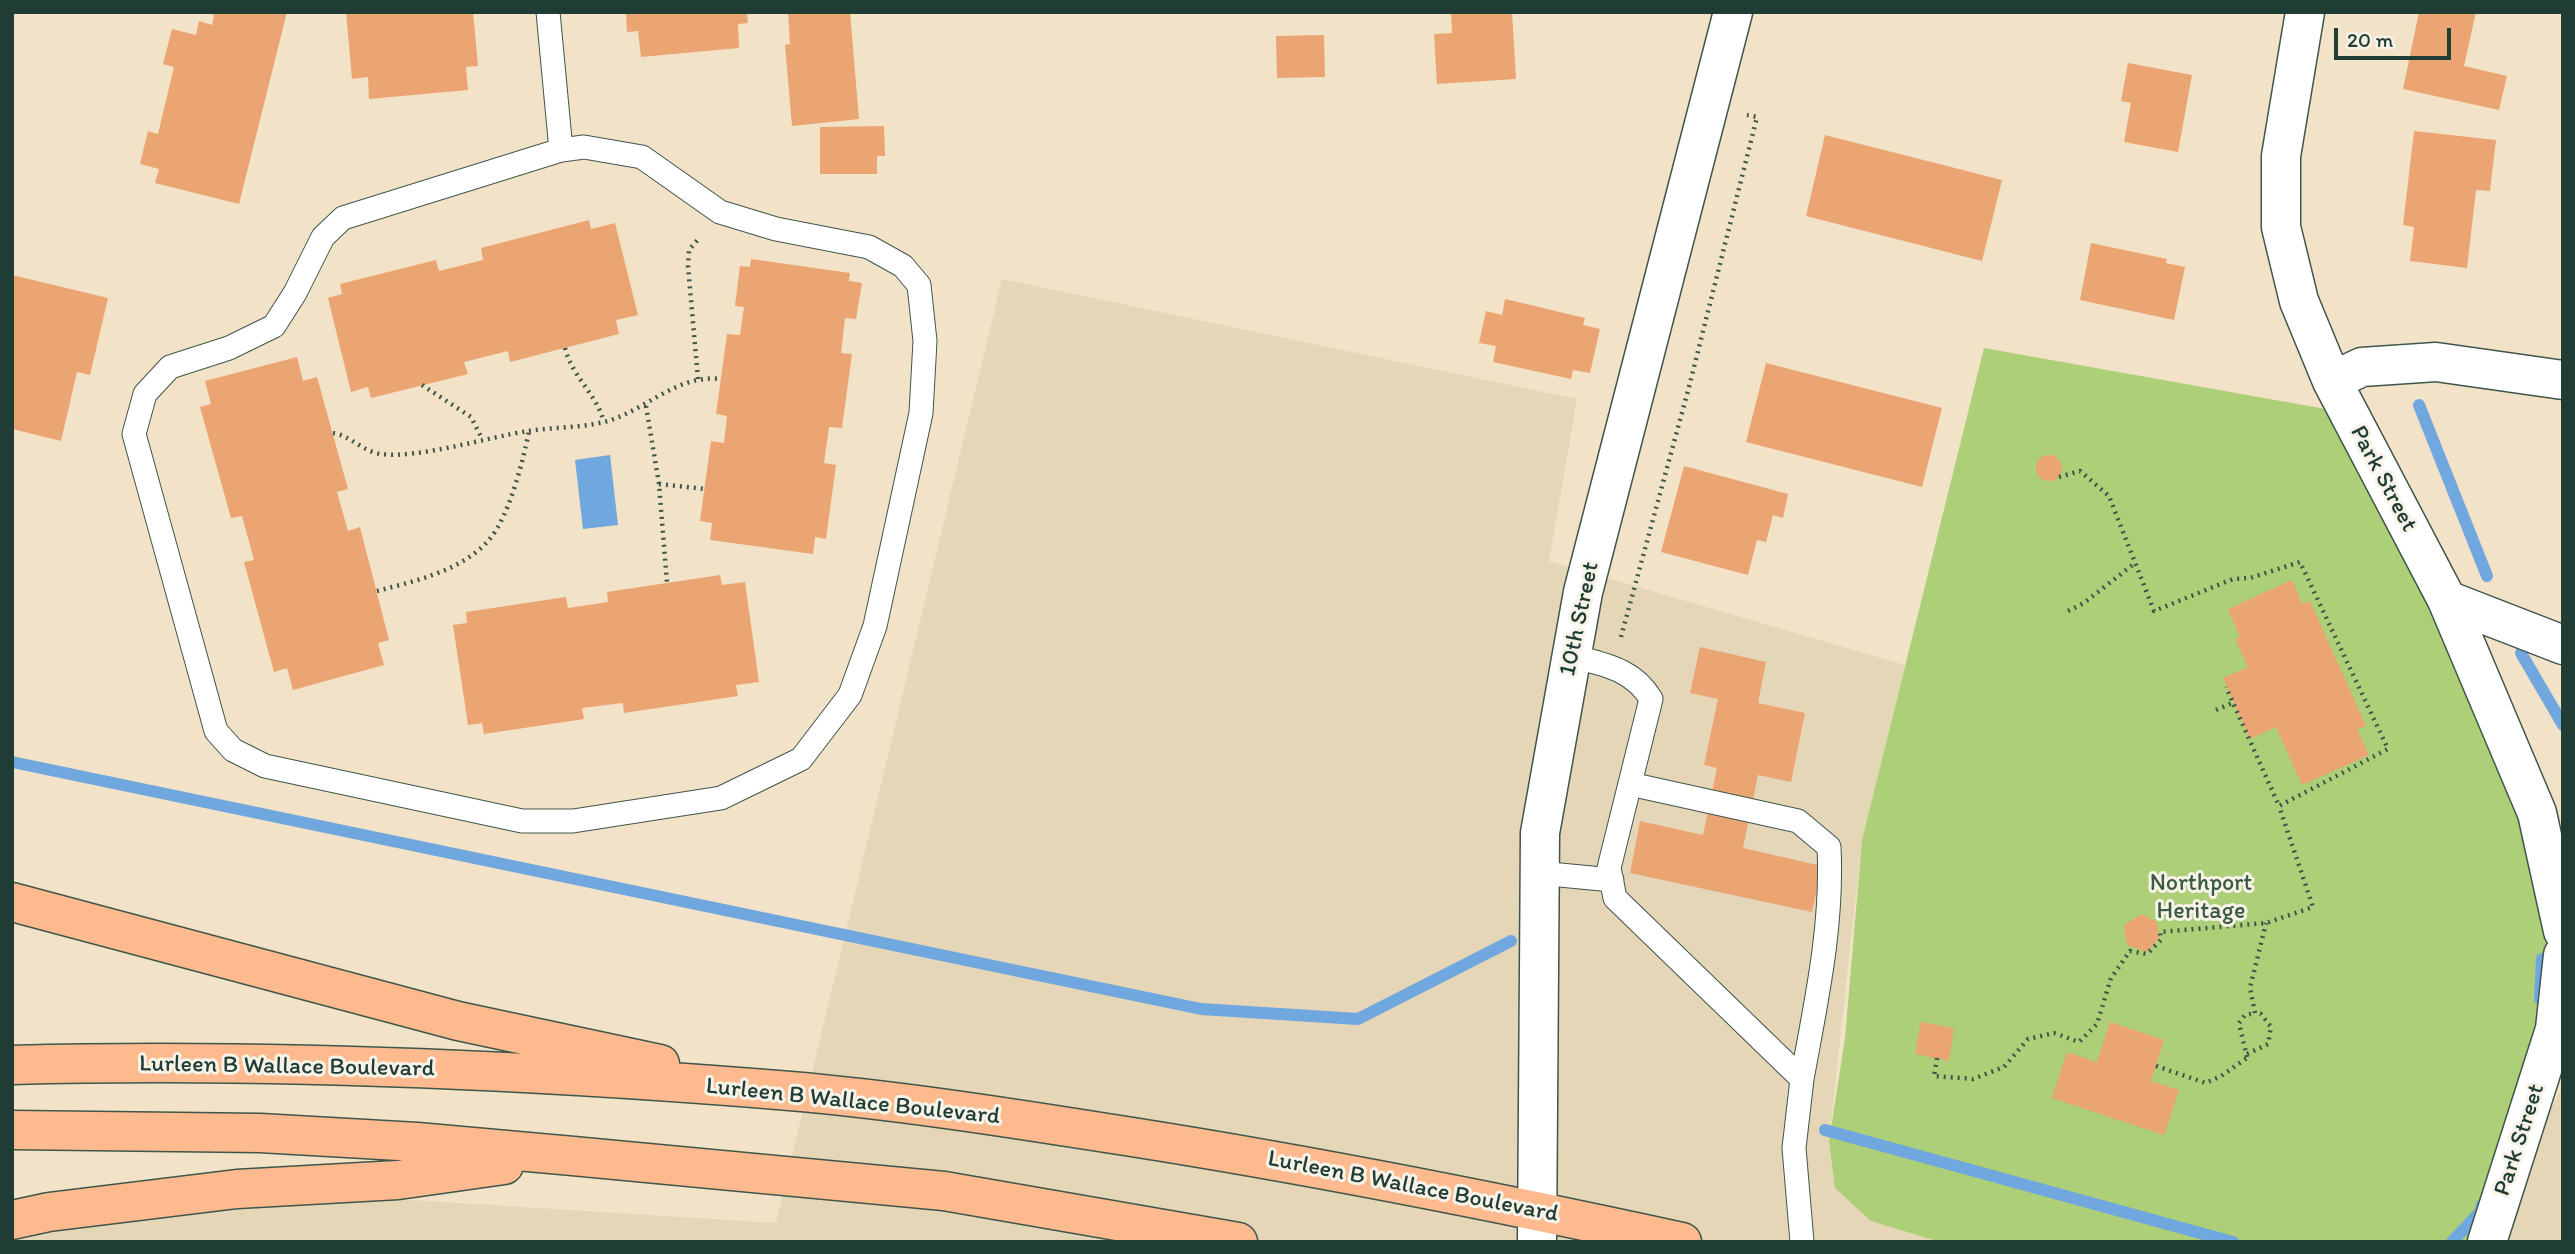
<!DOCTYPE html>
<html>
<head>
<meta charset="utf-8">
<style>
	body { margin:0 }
	#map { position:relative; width:2575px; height:1254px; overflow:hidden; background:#f2e2c7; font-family:Itim,sans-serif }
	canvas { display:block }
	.frame { position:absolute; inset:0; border:14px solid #1f3d34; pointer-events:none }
	.scale { position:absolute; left:2334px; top:28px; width:117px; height:32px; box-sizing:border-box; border:4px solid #1f3d34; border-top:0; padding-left:9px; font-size:21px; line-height:24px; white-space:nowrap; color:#1f3d34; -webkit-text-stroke:5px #f7f3e8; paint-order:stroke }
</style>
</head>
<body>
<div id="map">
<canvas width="2575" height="1254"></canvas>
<div class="frame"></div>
<div class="scale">20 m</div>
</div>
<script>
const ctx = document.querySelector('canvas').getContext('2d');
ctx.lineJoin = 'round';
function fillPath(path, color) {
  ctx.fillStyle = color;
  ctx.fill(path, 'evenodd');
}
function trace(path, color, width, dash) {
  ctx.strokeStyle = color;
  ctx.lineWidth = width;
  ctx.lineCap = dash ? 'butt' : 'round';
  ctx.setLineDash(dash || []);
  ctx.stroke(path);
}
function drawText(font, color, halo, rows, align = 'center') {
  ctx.font = font + ' Itim,sans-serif';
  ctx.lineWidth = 6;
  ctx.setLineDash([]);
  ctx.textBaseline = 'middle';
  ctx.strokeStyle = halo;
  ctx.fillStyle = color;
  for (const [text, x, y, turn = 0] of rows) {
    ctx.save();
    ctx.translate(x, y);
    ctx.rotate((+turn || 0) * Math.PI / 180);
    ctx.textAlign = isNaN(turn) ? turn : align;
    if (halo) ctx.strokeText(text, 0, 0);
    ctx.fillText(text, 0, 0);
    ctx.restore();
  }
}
const built = new Path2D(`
	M1002,279L1577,399L1549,561L1905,665L1862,840L1829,1141L1871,1221L1940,1242H12L237,1189L776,1223Z
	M2563,1086V1242H2466L2497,1212Z`);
const green = new Path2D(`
	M1984,348L2348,413L2447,600L2563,931L2497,1212L2466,1242H1940L1871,1221L1835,1188L1829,1141L1845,1038L1862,840Z`);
const water = new Path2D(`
	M610,455L618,525L583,529L575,460Z`);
const stream = new Path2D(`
	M2419,405L2487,576
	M2521,653L2563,725
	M12,762L1201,1009L1358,1019L1511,941
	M2540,999L2542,959
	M1825,1130L2233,1242
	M2452,1242L2480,1212L2482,1205`);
const building = new Path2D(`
	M208,12H287L239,204L155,183L159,169L140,164L148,131L158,134L174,67L163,64L172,29L196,35L199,21L212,25L214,15Z
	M346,12H473L478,66L466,67L468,90L369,99L368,77L352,79Z
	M626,12H747L748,23L738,24L739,48L641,57L638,31L627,32Z
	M788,12H850L859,119L792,126L785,45L790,44Z
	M1451,12H1512L1516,79L1437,84L1434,34L1452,33Z
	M2419,12H2476L2464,66L2507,76L2499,110L2403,89Z
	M1324,35L1325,77L1277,78L1276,36Z
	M2128,63L2192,75L2178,152L2124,142L2131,103L2121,101Z
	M884,126L885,156H877V174H820V127Z
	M2414,131L2496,140L2490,191L2476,190L2467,268L2410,261L2414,227L2403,225Z
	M1825,135L2002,180L1982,261L1806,216Z
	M589,220L591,229L615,223L638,315L616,320L619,334L510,362L508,351L464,362L468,374L371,398L368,387L351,392L328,298L342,294L340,284L436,260L439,271L483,260L481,248Z
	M2091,243L2167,259L2166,263L2185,267L2174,320L2080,300Z
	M751,259L850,273L849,281L862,283L856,319L845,318L841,353L852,354L842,428L829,427L824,463L836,465L826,539L815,537L813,554L710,540L712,523L700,521L711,441L724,443L727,416L716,414L727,334L740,335L744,307L735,306L740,266L750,267Z
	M12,275L108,298L90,375L77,372L61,441L12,429Z
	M1505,299L1585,318L1583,325L1600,329L1590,373L1573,370L1571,379L1493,362L1496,346L1479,343L1486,311L1502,315Z
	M297,357L303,381L317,377L348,489L337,492L348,531L360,527L389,640L378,643L384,665L293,690L287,668L274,672L244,562L254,560L242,516L231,518L200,407L211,404L205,381Z
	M1766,363L1942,408L1922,487L1746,442Z
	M2036 468a13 13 0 1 1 26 0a13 13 0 1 1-26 0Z
	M1684,466L1788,494L1783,518L1773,515L1766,542L1757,540L1748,575L1661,552Z
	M720,575L722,585L745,582L759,682L736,685L738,696L624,713L623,703L582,708L584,719L484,734L482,723L468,725L453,625L467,623L466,612L566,597L568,608L608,602L607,592Z
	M2292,580L2302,604L2310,601L2366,726L2357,729L2369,755L2302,785L2276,727L2250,739L2223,678L2248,667L2235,639L2240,637L2228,609Z
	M1700,647L1766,662L1758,703L1805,713L1791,782L1758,775L1743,848L1822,866L1812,912L1630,873L1640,821L1703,835L1717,768L1704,765L1718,699L1690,693Z
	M2142,914L2157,922L2159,939L2146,952L2127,945L2124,925Z
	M1921,1022L1954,1028L1949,1061L1915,1054Z
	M2110,1022L2164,1040L2151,1081L2179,1090L2164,1135L2052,1098L2067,1052L2097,1062Z`);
const path = new Path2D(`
	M565,348C572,377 596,393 604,422
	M698,379L688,266L689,250L700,237
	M422,385L471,417L482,439
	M646,406L659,484L667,583
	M333,433C350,435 363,452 381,454C417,459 489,437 528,431C554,427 582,428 608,421C647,409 678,374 721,379
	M2059,477L2080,471L2109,496L2154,611L2233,579L2250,578L2300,562L2388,749L2279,806L2226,687
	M659,484L705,489
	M377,591C415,581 461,571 488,541C509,518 523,461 529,431
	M2068,611L2084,603L2135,563
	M1621,637L1689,387L1757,117L1747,115
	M2216,710L2232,703
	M2247,1057L2239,1023L2245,1015L2255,1013
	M1937,1058L1934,1076L1973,1079L2004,1067L2028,1039L2054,1033L2079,1042L2097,1024L2111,978L2130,951L2147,954L2161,940L2160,932L2266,923L2313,907L2279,806
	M2156,1066L2206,1083L2221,1076L2247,1058V1054L2268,1044L2271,1027L2261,1014L2255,1013L2250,988L2266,923`);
const service = new Path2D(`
	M548,12L561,150
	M584,147L642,157L720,212L776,229L869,247L903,266L919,285L925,341L921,413L875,626L850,695L801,759L721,798L573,821H522L265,766L233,750L216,731L134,434L145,394L170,367L229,348L274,326L295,293L323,237L343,218L561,150Z
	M1572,656C1605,665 1633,669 1651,699L1609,868L1615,898L1802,1079C1816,1002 1833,926 1829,847L1798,821L1630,784
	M1539,873L1612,880
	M1802,1242L1794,1148L1802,1079`);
const minor = new Path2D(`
	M2305,12L2281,156V227L2299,301L2332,381L2447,600L2537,813L2563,931
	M2332,381L2362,367L2436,362L2563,380
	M2447,600L2563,645
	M1537,1242L1540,833L1583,592L1733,12
	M2487,1242L2555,1029L2563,955`);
const trunk = new Path2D(`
	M12,902L458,1021L660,1064
	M12,1065C271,1058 532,1070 790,1091C894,1100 998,1116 1100,1132C1296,1162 1489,1200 1682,1242
	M12,1130L260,1133L417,1142L573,1156L944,1191L1238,1242
	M12,1220L49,1212L237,1189L398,1180L504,1165`);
const streetNames = [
	["Park Street",2383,479,62],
	["10th Street",1580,619,-78],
	["Lurleen B Wallace Boulevard",287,1067,1],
	["Lurleen B Wallace Boulevard",853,1102,6],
	["Park Street",2520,1140,-72],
	["Lurleen B Wallace Boulevard",1413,1187,11]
];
const parkNames = [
	["Northport",2201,884],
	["Heritage",2201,912]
];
fillPath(built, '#e4d6b7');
fillPath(green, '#adcf78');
fillPath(water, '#70a7de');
trace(stream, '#70a7de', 12);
fillPath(building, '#eba573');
trace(service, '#3f564a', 25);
trace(minor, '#3f564a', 41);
trace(trunk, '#3f564a', 41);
trace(path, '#3f564a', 4.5, [2, 5]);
trace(service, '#fff', 23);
trace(minor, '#fff', 38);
trace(trunk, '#fcba8e', 38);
drawText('24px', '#1f3d34', '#f7f3e8', streetNames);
drawText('24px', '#3b5a42', '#f7f3e8', parkNames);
</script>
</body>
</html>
